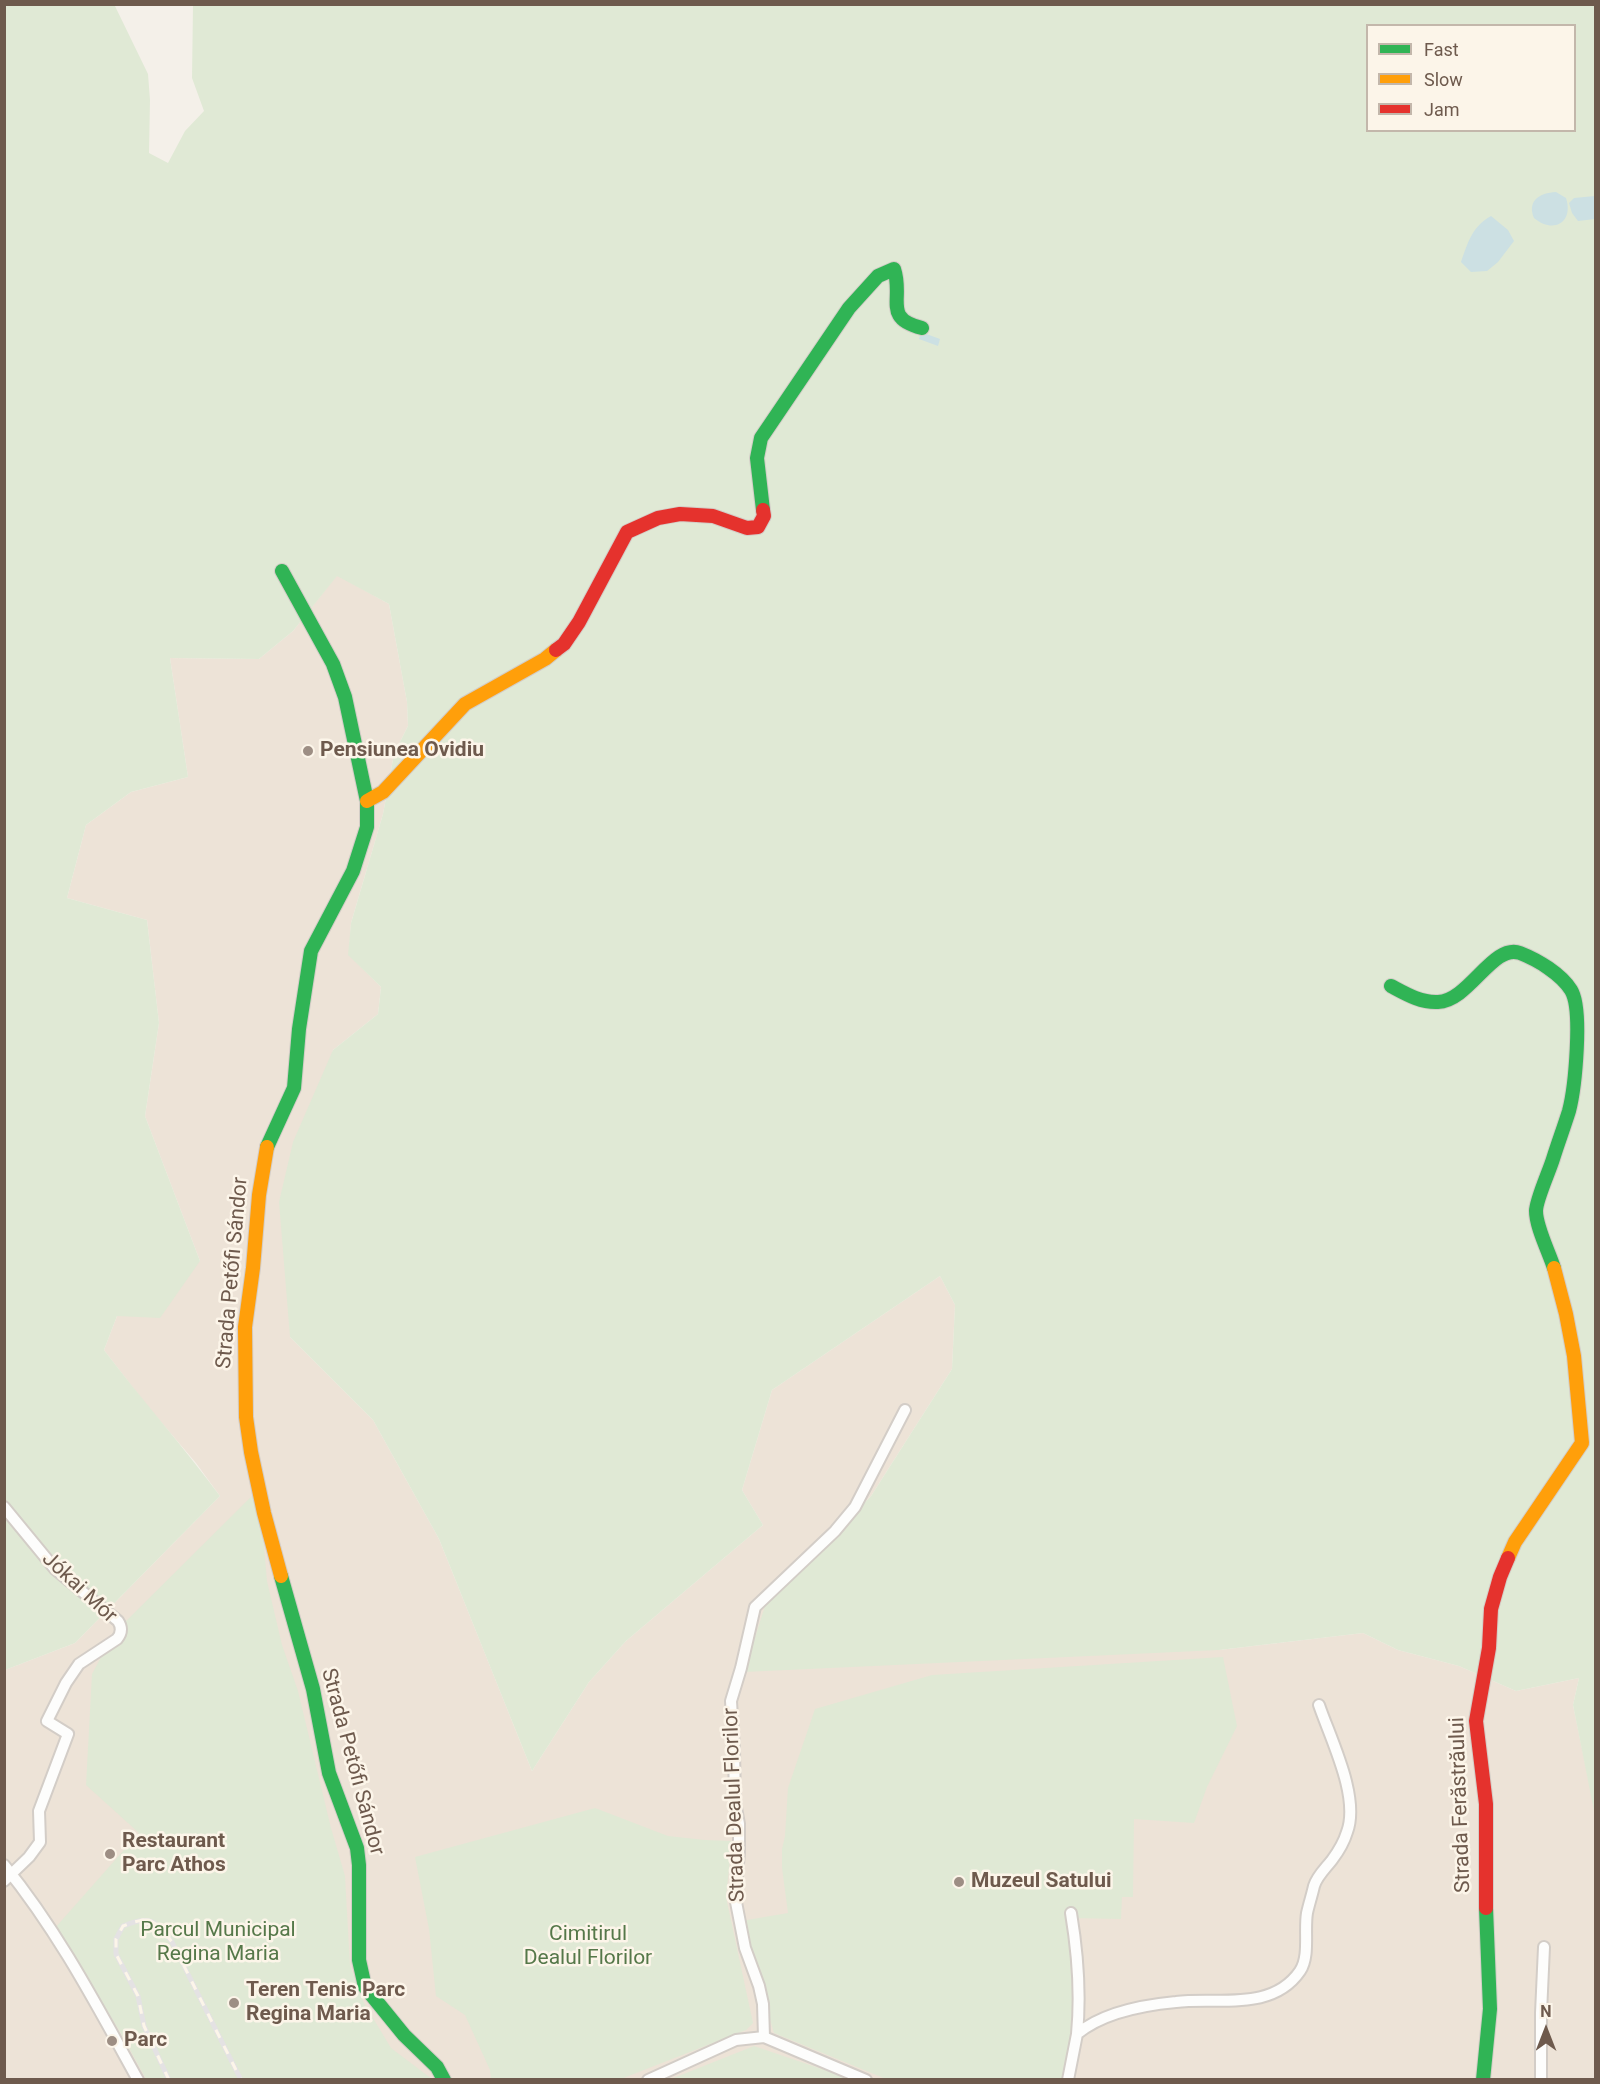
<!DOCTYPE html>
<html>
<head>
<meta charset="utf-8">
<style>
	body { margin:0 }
	#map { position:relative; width:1600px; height:2084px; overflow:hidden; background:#f4f0e9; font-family:Roboto,sans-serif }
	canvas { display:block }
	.frame { position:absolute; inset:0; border:6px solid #6e5a4d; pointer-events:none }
	.legend { position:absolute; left:1366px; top:24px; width:210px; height:108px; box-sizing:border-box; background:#fcf5e9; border:2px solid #c3b7ab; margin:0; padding:8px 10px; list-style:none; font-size:18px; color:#6e5a4d }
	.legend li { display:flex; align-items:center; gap:12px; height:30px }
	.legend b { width:30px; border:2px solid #c3b7ab }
	.north { position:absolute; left:1516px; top:2000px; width:60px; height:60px; -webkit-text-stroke:4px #fcf5e9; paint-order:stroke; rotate:0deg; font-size:16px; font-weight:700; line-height:24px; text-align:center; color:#6e5a4d }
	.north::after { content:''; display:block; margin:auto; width:21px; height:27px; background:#6e5a4d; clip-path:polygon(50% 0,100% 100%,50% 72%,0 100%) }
</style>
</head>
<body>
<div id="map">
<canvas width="1600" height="2084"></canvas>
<div class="frame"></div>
<ul class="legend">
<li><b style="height:8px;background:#30b455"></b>Fast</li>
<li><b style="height:8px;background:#ff9f0a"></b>Slow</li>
<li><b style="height:8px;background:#e5322d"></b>Jam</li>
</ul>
<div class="north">N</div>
</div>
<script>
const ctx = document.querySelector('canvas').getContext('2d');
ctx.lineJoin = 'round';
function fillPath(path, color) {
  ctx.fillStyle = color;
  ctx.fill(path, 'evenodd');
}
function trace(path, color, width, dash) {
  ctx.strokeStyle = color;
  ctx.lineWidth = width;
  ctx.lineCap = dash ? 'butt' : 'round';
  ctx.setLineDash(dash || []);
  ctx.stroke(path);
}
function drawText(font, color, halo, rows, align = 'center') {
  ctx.font = font + ' Roboto,sans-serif';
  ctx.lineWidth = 5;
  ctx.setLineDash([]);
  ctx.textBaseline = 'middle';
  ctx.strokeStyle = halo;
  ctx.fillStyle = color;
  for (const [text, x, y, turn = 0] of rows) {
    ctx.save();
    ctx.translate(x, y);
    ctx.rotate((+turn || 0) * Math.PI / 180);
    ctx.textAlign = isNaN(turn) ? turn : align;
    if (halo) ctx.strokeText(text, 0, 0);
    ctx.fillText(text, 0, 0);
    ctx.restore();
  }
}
const residential = new Path2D(`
	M337,575L389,604L407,702L408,726L394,754L383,814L351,923L349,955L381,987L378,1014L333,1050L290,1337L373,1420L439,1539L532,1771L589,1682L626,1641L763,1525L742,1490L772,1390L940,1276L955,1305L952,1369L871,1496L765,1606L1219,1650L1363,1633L1398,1650L1459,1666L1516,1691L1579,1678L1573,1705L1596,1816L1595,2079L5,2080V1670L75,1643L220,1496L196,1463L144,1402L104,1350L117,1316L200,1261L145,1116L159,1023L147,920L67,898L86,825L131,792L188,777L170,658L259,659L293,631Z`);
const green = new Path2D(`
	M114,4L148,74L150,100L149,153L168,163L185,131L204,111L192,78L193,5H1595V1816L1573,1705L1579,1678L1516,1691L1459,1666L1398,1650L1363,1633L1219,1650L744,1672L765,1606L871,1496L952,1369L955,1305L940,1276L772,1390L742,1490L763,1525L626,1641L589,1682L532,1771L439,1539L373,1420L290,1337L279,1202L293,1142L333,1050L378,1014L381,987L348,955L351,923L383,814L394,754L408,726L407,702L389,604L337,576L293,631L259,659L170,658L188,777L131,792L86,825L67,898L147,920L159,1023L145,1116L200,1261L160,1318L117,1316L104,1350C142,1400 183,1446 220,1496L75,1643L5,1670V5ZM1368,26H1574V130H1368Z
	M259,1489L267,1581L282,1645L298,1691L331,1828L345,1876L350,1966L364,2003L391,2048L432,2079H146L119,2030L55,1928L139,1833L86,1785L92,1674L114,1633Z
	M1223,1657L1237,1726L1207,1787L1194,1823L1134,1819L1133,1897H1122L1121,1919L1071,1918L1074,2033L1064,2079H886L774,2033L741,1921L788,1913L782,1868V1849L785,1836L788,1788L815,1709L932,1675Z
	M595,1808L668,1836L705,1840L732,1841L726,1897L753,2023L746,2030L621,2079H491L490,2070L465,2015L436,1996L429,1929L415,1857Z
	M754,2046L851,2079H671Z`);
const water = new Path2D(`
	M1556,192L1566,198C1574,223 1553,234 1534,218C1527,201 1539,193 1556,192Z
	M1595,196V219L1578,221L1572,213L1569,203L1574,198Z
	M1491,216L1508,230L1514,241L1498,262L1487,271L1471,272L1461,262C1468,242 1472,227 1491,216Z
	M921,332L940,339L938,346L919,339Z`);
const street = new Path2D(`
	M4,1507L55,1569L118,1621C122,1627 122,1633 117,1639L79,1664L66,1683L47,1721L68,1734L39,1811L40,1842L29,1857L4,1881
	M4,1865C58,1931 97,2006 138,2080
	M1071,1913C1078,1955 1081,1992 1077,2034
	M764,2037L763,2004L759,1986L745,1948L735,1897L739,1853V1824L735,1802L734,1750L731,1701L741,1668L755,1607L835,1531L855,1507L905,1410
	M648,2080L736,2040L764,2037L866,2080
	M1068,2080L1077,2034C1102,2013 1144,2005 1176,2002C1217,1997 1272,2012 1300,1971C1310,1956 1304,1931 1307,1913C1309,1904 1312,1895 1314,1886C1317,1876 1325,1869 1332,1860C1338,1852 1344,1842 1347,1832C1360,1797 1331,1740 1319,1705
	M1541,2080V2013L1544,1947`);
const fast = new Path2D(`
	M763,510L757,458L761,438L849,308L878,276L894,269C904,299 882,318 922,328
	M1391,986C1406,994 1421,1003 1438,1002C1469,1001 1493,943 1520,953C1538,960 1561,974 1571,990C1583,1009 1575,1088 1569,1111C1564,1127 1558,1143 1553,1159C1549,1172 1536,1200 1536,1211C1536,1227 1549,1252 1554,1268
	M267,1147L294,1088L299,1029L311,951L353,871L367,827V801L345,697L333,664L282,571
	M281,1576L313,1689L329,1773L357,1848L359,1865V1960L365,1987L404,2035L437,2067L444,2080
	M1483,2080L1490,2009L1486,1908`);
const slow = new Path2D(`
	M367,801L383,792L465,704L545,659L556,650
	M267,1147L259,1195L253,1268L245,1327L246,1417L251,1452L264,1513L281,1576
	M1508,1558L1515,1542L1582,1443L1574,1356L1566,1314L1554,1268`);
const jam = new Path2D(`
	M556,650L564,644L579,622L627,532L658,518L680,514L713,516L747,528L758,527L764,516L763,510
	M1486,1908V1804L1476,1721L1489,1648L1491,1609L1500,1577L1508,1558`);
const rail = new Path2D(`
	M169,2080L144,2026L138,1996L116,1954V1939L123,1926C150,1915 155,1920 172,1942L241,2080`);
const markers = [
	[308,751,6,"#9d8e84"],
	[110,1854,6,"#9d8e84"],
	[959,1882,6,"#9d8e84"],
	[234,2003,6,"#9d8e84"],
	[112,2041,6,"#9d8e84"]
];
const poiNames = [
	["Pensiunea Ovidiu",320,751],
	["Restaurant",122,1842],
	["Parc Athos",122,1866],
	["Muzeul Satului",971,1882],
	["Teren Tenis Parc",246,1991],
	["Regina Maria",246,2015],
	["Parc",124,2041]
];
const streetNames = [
	["Strada Petőfi Sándor",233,1273,-85],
	["Jókai Mór",79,1588,43],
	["Strada Petőfi Sándor",352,1762,75],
	["Strada Dealul Florilor",735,1805,-92],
	["Strada Ferăstrăului",1461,1805,-92]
];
const parkNames = [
	["Parcul Municipal",218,1931],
	["Regina Maria",218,1955],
	["Cimitirul",588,1935],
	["Dealul Florilor",588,1959]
];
fillPath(residential, '#ede3d7');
fillPath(green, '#e0e9d5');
fillPath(water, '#cce0e3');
trace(street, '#d3cdc7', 14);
trace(fast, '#d3cdc7', 16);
trace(slow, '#d3cdc7', 16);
trace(jam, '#d3cdc7', 16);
trace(street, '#fdfdfc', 10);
trace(fast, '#30b455', 14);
trace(slow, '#ff9f0a', 14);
trace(jam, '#e5322d', 14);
trace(rail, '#e4e2e3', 5);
trace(rail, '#fcf5e9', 3, [9]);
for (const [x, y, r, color] of markers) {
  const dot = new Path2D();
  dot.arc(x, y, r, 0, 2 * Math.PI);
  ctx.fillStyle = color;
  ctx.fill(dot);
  trace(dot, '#fcf5e9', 2);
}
drawText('bold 21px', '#6e5a4d', '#fcf5e9', poiNames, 'left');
drawText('21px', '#6e5a4d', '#fcf5e9', streetNames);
drawText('21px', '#557849', '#fcf5e9', parkNames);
</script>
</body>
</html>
